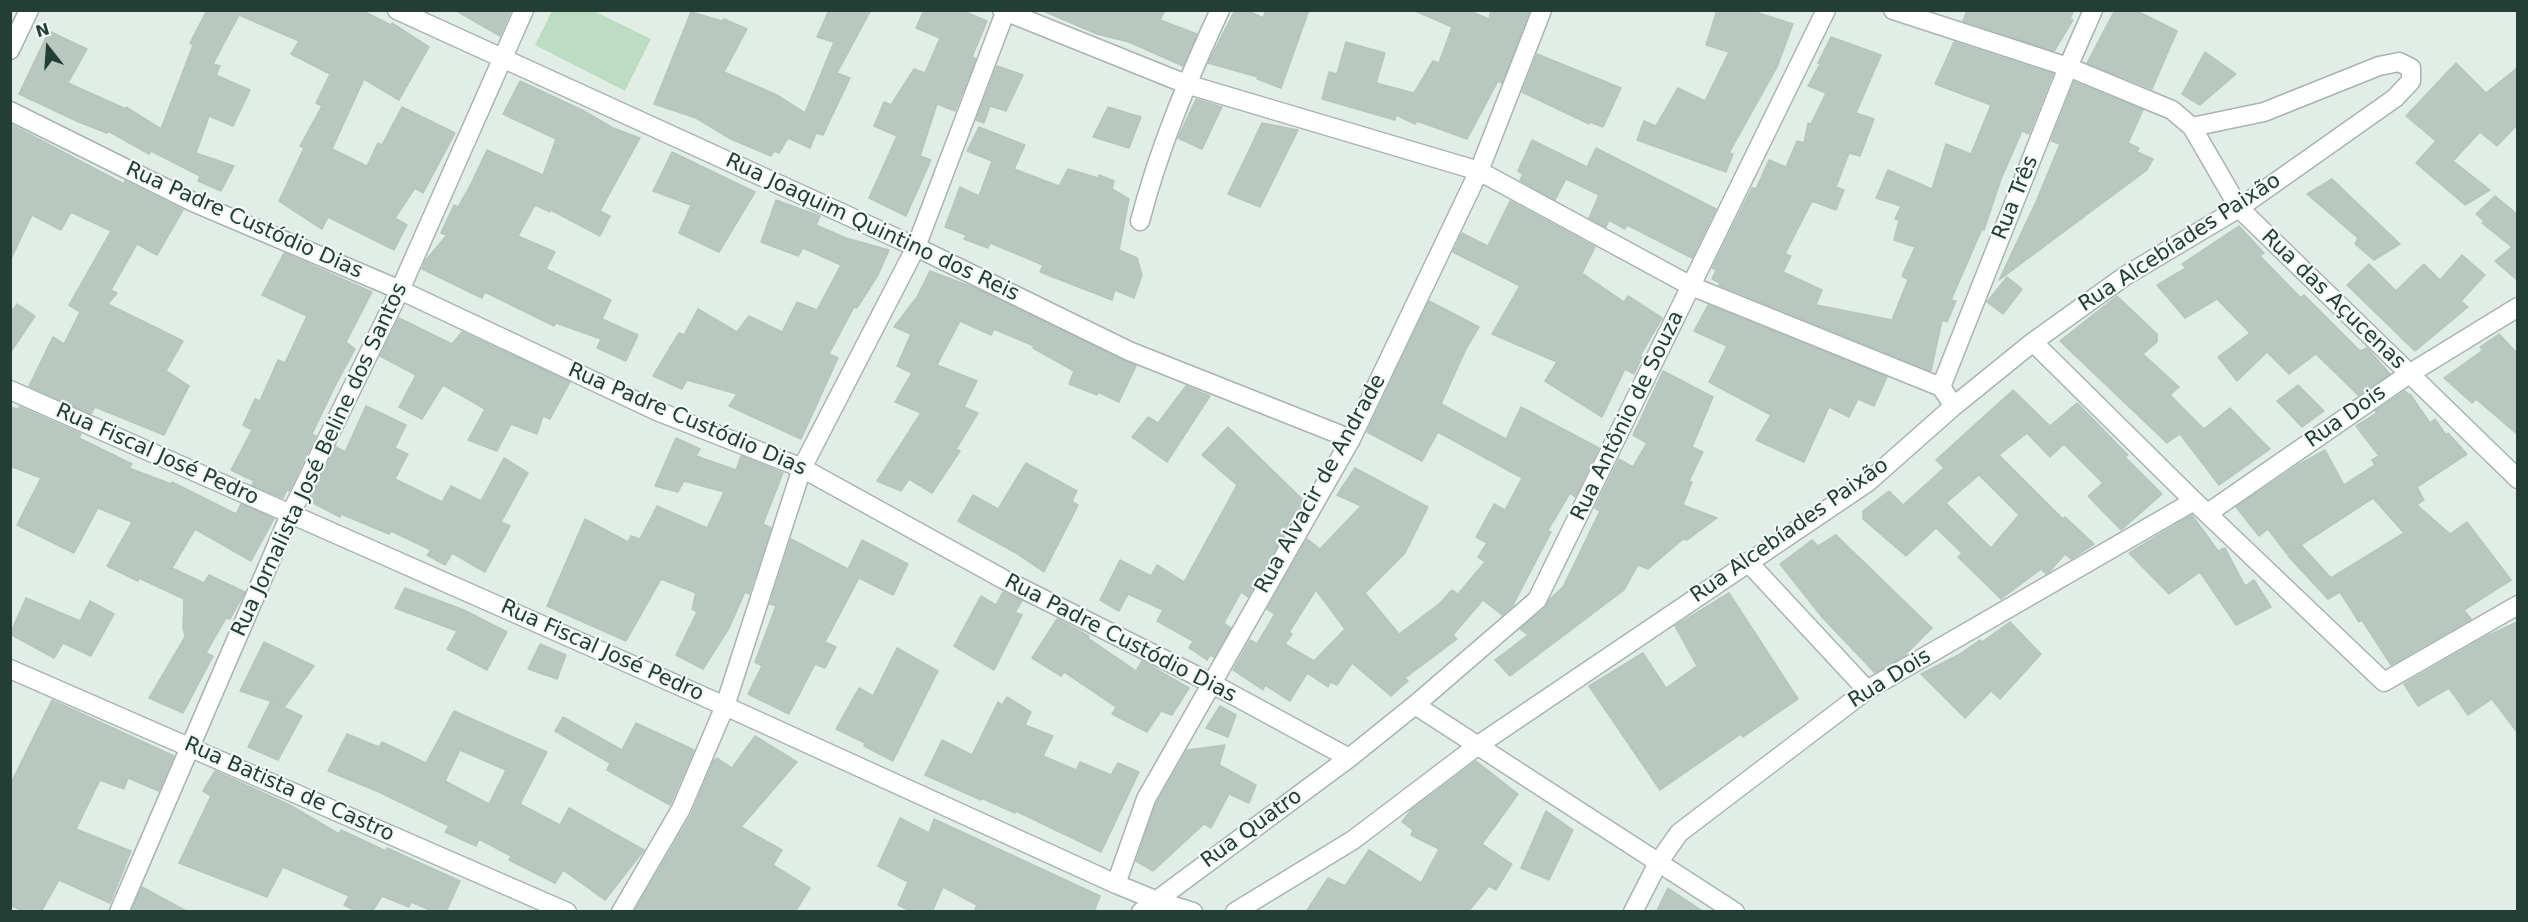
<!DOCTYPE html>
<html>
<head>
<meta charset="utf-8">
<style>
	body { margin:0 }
	#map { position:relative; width:2528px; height:922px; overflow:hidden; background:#e3ede7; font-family:"DejaVu Sans",sans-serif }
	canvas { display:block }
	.frame { position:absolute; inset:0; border:12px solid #233e34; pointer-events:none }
	.north { position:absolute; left:18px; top:18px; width:60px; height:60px; -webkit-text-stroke:4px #f3f9f6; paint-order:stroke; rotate:343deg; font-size:16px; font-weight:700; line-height:24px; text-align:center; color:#233e34 }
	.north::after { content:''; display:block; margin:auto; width:21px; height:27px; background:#233e34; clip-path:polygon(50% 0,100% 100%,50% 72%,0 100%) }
</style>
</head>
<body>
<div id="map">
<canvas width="2528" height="922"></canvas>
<div class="frame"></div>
<div class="north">N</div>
</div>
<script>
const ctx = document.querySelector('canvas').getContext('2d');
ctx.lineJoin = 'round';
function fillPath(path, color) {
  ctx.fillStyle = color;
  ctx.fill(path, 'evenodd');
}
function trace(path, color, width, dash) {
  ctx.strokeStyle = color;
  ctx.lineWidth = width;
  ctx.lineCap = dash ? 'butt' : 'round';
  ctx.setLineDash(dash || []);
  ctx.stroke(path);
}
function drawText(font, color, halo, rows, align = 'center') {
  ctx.font = font + ' "DejaVu Sans",sans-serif';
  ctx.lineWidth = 4.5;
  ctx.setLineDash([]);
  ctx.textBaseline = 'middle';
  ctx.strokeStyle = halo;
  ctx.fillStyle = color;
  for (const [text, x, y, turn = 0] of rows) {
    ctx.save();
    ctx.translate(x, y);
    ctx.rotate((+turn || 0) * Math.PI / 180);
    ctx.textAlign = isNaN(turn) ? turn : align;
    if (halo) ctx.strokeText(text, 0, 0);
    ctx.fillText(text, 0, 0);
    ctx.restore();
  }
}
const green = new Path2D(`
	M552,11H594L651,39L625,91L535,45Z`);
const building = new Path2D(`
	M207,10H361L391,25L392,23L429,47L399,100L364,79L332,149L367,166L378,143L382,145L402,107L455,133L423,193L415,188L395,218L407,225L394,250L328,217L322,229L279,201L304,148L300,146L322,106L316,103L330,74L291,54L299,41L239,15L213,64L220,66L216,75L250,90L233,126L209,116L196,153L234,166L221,191L198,181L200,176L151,151L149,154L108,131L107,133L81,123L19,94L49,31L87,49L68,83L126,109V107L161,129L193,45L190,43Z
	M455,10H511L500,36Z
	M829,10H871L837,73L850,78L823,135L816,133L810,148L788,138L779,153L774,151L771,156L731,139L696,118L654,104L691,12L722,21L724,19L747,29L724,72L777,95L805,113L834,42L817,37Z
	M924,10H961L987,21L972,57L976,59L955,111L937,104L920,156L931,160L906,216L869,198L897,136L874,126L884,102L891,105L914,69L925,73L940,38L916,28Z
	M1041,10H1165L1160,20L1197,34L1183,66L1129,42L1097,34Z
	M1235,10H1247L1263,18L1266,10H1309L1281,88L1257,79L1258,77L1208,63Z
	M1413,10H1467L1489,19L1491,10H1530L1502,83L1498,81L1467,139L1417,121L1415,124L1396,115L1395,120L1322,99L1329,72L1337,74L1346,42L1385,53L1376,83L1414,93L1433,61L1439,63L1452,27Z
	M1717,10H1749L1793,24L1777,67L1729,153L1733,154L1726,172L1637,140L1644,121L1656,126L1678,88L1705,101L1729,52L1706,45Z
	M1967,10H2074L2070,19L2073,20L2054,51L1963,21Z
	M2115,10H2135L2177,31L2152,89L2087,63Z
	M1831,37L1881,55L1856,113L1874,119L1860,156L1849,153L1836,187L1844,190L1836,210L1812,201L1785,254L1791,256L1783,272L1822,290L1816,305L1892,320L1908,280L1902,276L1915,247L1894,240L1899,220L1895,219L1901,206L1876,198L1888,170L1932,189L1946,144L1971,154L1991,105L1935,84L1954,42L2053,74L2029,134L2022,131L2001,179L1984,230L1982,229L1951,300L1956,301L1947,322L1942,320L1931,371L1719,285L1720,283L1712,279L1716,270L1712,268L1752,188L1756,189L1769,160L1786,167L1797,141L1804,143L1808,123L1811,124L1826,93L1808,86L1820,64L1818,63Z
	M2205,52L2236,74L2200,105L2182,94Z
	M1537,54L1621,88L1603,127L1590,122L1589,124L1522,92Z
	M2456,63L2486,93L2517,68V125L2497,146L2480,132L2453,161L2490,190L2465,205L2416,163L2436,141L2406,116Z
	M997,66L1023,75L1006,111L990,106L984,123L976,120Z
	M520,81L584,111L613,128L640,138L600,211L610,216L600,236L551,210L550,212L535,205L518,236L555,252L546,269L611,300L602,319L638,335L626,361L597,348L601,339L556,323L554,326L485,292L482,298L422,269L425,261L447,235L441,233L454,205L458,207L471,184L487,150L543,175L556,139L503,114Z
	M2074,82L2143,110L2128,143L2139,148L2137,152L2153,159L2147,170L1999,280L2036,202L2060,144L2051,141Z
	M1196,99L1222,107L1202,149L1178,138Z
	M1108,107L1141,117L1129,148L1093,137Z
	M1262,123L1298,130L1260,207L1228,194Z
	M10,124L124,184L125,181L183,210L157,255L137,244L111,290L117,293L108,304L183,341L166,371L189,386L164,435L95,407L91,414L29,386L53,337L64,344L80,312L69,305L111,231L71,212L61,230L32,215L10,261Z
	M979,127L1025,145L1014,169L1059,186L1068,169L1098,178L1099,175L1114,181L1112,189L1129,199L1119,250L1137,258L1142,275L1134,298L1115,290L1112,300L1040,272L1043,265L990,243L988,248L964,239L966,235L945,227L960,187L979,196L992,161L967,151Z
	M1532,140L1587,167L1596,148L1716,209L1692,258L1627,225L1625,229L1609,220L1606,227L1589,218L1599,195L1566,179L1555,200L1520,180L1523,174L1518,171Z
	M672,152L755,192L719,252L679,233L691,205L653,191Z
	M2332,179L2400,244L2374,260L2355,244L2358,238L2307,194Z
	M2495,196L2517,214V280L2495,261L2512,247L2482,223L2484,221L2476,214Z
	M776,200L820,216L816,225L846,238L889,250L878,275L857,308L854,307L829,354L838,358L801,439L729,406L737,394L687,380L682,389L653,376L679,333L684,335L698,309L737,332L749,316L782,332L797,302L817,310L841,265L803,248L798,256L761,242Z
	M1510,201L1595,247L1582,273L1624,302L1628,296L1662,318L1640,356L1642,357L1634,374L1625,369L1602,417L1545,381L1557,362L1492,334L1520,286L1453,252L1462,233L1488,246Z
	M2239,226L2264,253L2260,256L2301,298L2304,295L2360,351L2367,348L2390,374L2358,395L2316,354L2289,374L2267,352L2237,381L2218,357L2250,333L2217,299L2185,318L2157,285L2186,268L2182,264Z
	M284,253L372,292L346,342L355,349L335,386L312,434L316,436L289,491L287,490L283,498L252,485L254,481L231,470L252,430L243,425L255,399L260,401L278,360L285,363L307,316L262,295Z
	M2462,255L2485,275L2461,301L2468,307L2415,351L2347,285L2369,264L2396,291L2424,264L2440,280Z
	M930,271L975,288L1136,366L1119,402L1098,392L1097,395L1069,384L1074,371L1033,348L1034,346L994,329L991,335L960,321L937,365L977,381L964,407L978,413L956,449L960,451L932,493L909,479L901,491L877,481L921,413L895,402L912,373L897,366L911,334L894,327L917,297Z
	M2007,277L2022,289L2003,314L1987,302Z
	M2117,296L2157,334V342L2143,354L2179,387L2170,395L2204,429L2230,408L2270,449L2219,485L2180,434L2167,443L2060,341Z
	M1429,301L1479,327L1466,349L1441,404L1506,439L1521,407L1599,448L1575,497L1570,493L1548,530L1551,532L1512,607L1502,615L1483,600L1453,635L1457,639L1405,678L1408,681L1391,696L1352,663L1337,685L1330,682L1328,687L1307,673L1290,701L1265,685L1263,690L1233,670L1250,640L1257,644L1275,614L1267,609L1307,539L1320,549L1361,506L1337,495L1355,468L1428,507L1405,553L1365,593L1399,634L1439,604L1452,590L1458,594L1485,562L1478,557L1487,543L1476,537L1494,504L1505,510L1522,478L1438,432L1422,461L1367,432ZM1316,590L1345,629L1314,661L1285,644L1292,634L1289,632Z
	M17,304L35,316L10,353V314Z
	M1708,305L1887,377L1874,406L1858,399L1849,417L1829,407L1804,462L1756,440L1771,415L1709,382L1727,346L1694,331Z
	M399,318L452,344L462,332L570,382L550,419L543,416L537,434L511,424L497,451L468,440L485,409L443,385L422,419L399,407L416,375L380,356Z
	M2499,334L2517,353V434L2476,399L2472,403L2444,378L2483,350L2480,347Z
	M1663,371L1713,397L1692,447L1703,452L1689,481L1692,482L1683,505L1717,518L1687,540L1683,539L1648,569L1638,565L1624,590L1510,676L1495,660L1528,635L1520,629L1544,609L1550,599L1563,587L1600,511L1595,508L1619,459L1633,467L1647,443L1633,435Z
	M2298,385L2324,411L2302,427L2277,401Z
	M1186,386L1210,396L1167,462L1132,437L1148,417L1158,423Z
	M2013,390L2050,426L2077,403L2128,455L2125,457L2162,494L2121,530L2088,496L2103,483L2064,444L2050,457L2027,433L1999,455L2063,519L2065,517L2094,544L2071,559L2065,554L2050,571L2046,574L2041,569L2001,599L1958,557L1962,553L1936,528L1906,556L1863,519V511L1889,491L1903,505L1944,468L1936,460ZM1979,475L2019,515L1991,548L1946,503Z
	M2405,391L2409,395L2410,394L2430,423L2435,419L2446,435L2448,433L2467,454L2417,487L2424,500L2417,505L2450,534L2467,522L2511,580L2464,610L2471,619L2391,665L2362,620L2359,622L2340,592L2328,599L2288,556L2297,548L2287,554L2268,529L2259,536L2236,507L2298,465L2325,450L2344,485L2375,465L2372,460L2379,456L2356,426L2377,413L2375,411ZM2373,498L2404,533L2331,578L2301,545Z
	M366,406L406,425L395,448L408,454L395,479L442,502L451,486L481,501L504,458L528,473L501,522L510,526L485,572L452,553L445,565L427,555L431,550L391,531L389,534L341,514L340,517L309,501L336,447L345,452Z
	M10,407L17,409L20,407L81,434L79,438L132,464L129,468L171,484L172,482L236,514L241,504L274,519L251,561L195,529L172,568L204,583L209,575L245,592L230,619L226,618L206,653L213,656L183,713L149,698L185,637L183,627L184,599L139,578L138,581L107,566L132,522L98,508L74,553L17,525L41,478L10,466Z
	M1228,427L1303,500L1287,525L1289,526L1248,597L1241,592L1224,623L1231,628L1214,657L1210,655L1207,660L1189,648L1193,641L1157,621L1163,610L1128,594L1119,611L1100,600L1120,560L1151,576L1157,565L1184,582L1237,485L1202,455Z
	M676,438L700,449L696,456L736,470L741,456L783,473L763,524L771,528L749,594L745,592L729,628L703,669L676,655L697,612L692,609L696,593L661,579L626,641L547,606L585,519L628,542L631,536L640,539L657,506L707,528L724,492L684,481L678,492L655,486Z
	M1026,463L1077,491L1072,501L1078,505L1044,572L1016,553L958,521L973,495L998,509Z
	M2192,515L2218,551L2225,548L2245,586L2254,580L2271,607L2236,625L2200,572L2169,594L2129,553Z
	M1836,535L1932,628L1904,656L1875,673L1822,617L1780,564L1812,540L1818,546Z
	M791,539L848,569L862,540L908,564L893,595L859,578L825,642L836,647L825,668L815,664L789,714L748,694L762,666L755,662L776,606L770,604Z
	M405,588L464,610L507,632L487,670L447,649L457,631L395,608Z
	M1003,592L1022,601L1015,612L1022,615L994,670L954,646L981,596L996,605Z
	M1729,593L1798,699L1743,737L1741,734L1660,790L1589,686L1643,653L1666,688L1697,666L1675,626Z
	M26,598L80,621L90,601L114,614L91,656L63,643L54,658L10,634Z
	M1057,619L1089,636L1088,638L1136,671L1142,661L1189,688L1172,715L1161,711L1147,732L1112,714L1116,707L1064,672L1061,676L1032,658Z
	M2010,622L2041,654L2000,699L1991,691L1965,718L1921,674L1960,654L1980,640L1982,642Z
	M2517,622V732L2492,699L2468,715L2449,688L2418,706L2404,684L2485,637Z
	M264,642L314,666L285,706L240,691Z
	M540,644L566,655L557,679L528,669Z
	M897,648L938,671L893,761L864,746L865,743L836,729L859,688L873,696Z
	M1007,697L1031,712L1025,725L1053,736L1043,756L1076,770L1080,762L1111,775L1118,763L1139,772L1101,852L1016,811L1015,813L981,798V800L925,775L942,740L972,755L998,702L1002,705Z
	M52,700L174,756L159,791L128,778L124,789L100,780L76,829L131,851L110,903L59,880L41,912H25L10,905V785Z
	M271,701L302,716L278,760L248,747Z
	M1220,706L1236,715L1228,737L1206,728Z
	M454,711L547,752L520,804L560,825L569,808L644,850L605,900L563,870L555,883L509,860L511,856L479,839L476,846L445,832L449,826L379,792L328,771L347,734L379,747L382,742L426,763ZM460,750L506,770L489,804L445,781Z
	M563,717L622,750L636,723L694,750L670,805L607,770L610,763L555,731Z
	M755,736L797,762L741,827L782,850L773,865L810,888L795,912H634L691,815L714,760L717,758L732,768Z
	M1225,745L1219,765L1256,785L1249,803L1229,794L1211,828L1204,824L1153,871L1136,861L1156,804L1187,750Z
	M1476,761L1518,794L1482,844L1512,864L1496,890L1489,886L1468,912H1306L1328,878L1345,886L1369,850L1421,883L1439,849L1411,835L1413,830L1402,822L1411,810Z
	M215,771L290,805L339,834L341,830L386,851L387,848L460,881L446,912H435L411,902L409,907L382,896L372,912H358L344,905L349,896L283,867L267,897L179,863L211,796L203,791Z
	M1546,811L1573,830L1549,880L1521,868Z
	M900,818L929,833L934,819L1100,896L1094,912H974L977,905L943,887L932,912H912L898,905L908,882L878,866Z
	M142,887L188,912H131Z
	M1668,888L1704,912H1656Z`);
const street = new Path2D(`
	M397,10L916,247L1129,351L1351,439
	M1002,10L1186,84L1479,171L1691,286L1941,387L1954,406
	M1893,10L2068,67L2172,110L2192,127L2239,208L2518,479
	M10,50L29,10
	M10,111L193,202L400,290L657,411L802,468L1003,579L1211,683L1349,758
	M1140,221C1159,148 1188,79 1220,10
	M2033,342L2194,501L2384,682L2518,605
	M1941,387L2068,67L2093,10
	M10,390L725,706L1116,884L1155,900L1193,912
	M2208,513L2409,374L2518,307
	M1748,562L1867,690
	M10,669L567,912
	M1415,705L1735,912
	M1116,884L1146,799L1351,439L1479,171L1542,10
	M119,912L290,515L400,290L524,10
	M621,912L681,809L725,706L802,468L916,247L1006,10
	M1141,912L1349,758L1415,705L1537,600L1826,10
	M1235,912L1353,840L1477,746L1868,482L1954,406L2033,342L2125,276L2239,208L2395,98L2411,81V68L2399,62L2379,66L2264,112L2192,127
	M1633,912L1658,863L1679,833L1867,690L2194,501`);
const streetNames = [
	["Rua Três",2016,198,-68],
	["Rua Padre Custódio Dias",244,221,24],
	["Rua Joaquim Quintino dos Reis",872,228,25],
	["Rua Alcebíades Paixão",2180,243,-33],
	["Rua das Açucenas",2333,300,44],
	["Rua Antônio de Souza",1628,416,-64],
	["Rua Dois",2346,417,-35],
	["Rua Padre Custódio Dias",687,420,23],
	["Rua Fiscal José Pedro",157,455,24],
	["Rua Jornalista José Beline dos Santos",320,460,-65],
	["Rua Alvacir de Andrade",1321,484,-61],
	["Rua Alcebíades Paixão",1790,531,-35],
	["Rua Padre Custódio Dias",1120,639,27],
	["Rua Fiscal José Pedro",602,651,24],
	["Rua Dois",1890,679,-32],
	["Rua Batista de Castro",289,790,24],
	["Rua Quatro",1252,829,-36]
];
fillPath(green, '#bcddc2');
fillPath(building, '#b8c7c0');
trace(building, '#b5c6bd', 1.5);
trace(street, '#a6b5ae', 21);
trace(street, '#fff', 18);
drawText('21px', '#233e34', '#f3f9f6', streetNames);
</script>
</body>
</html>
